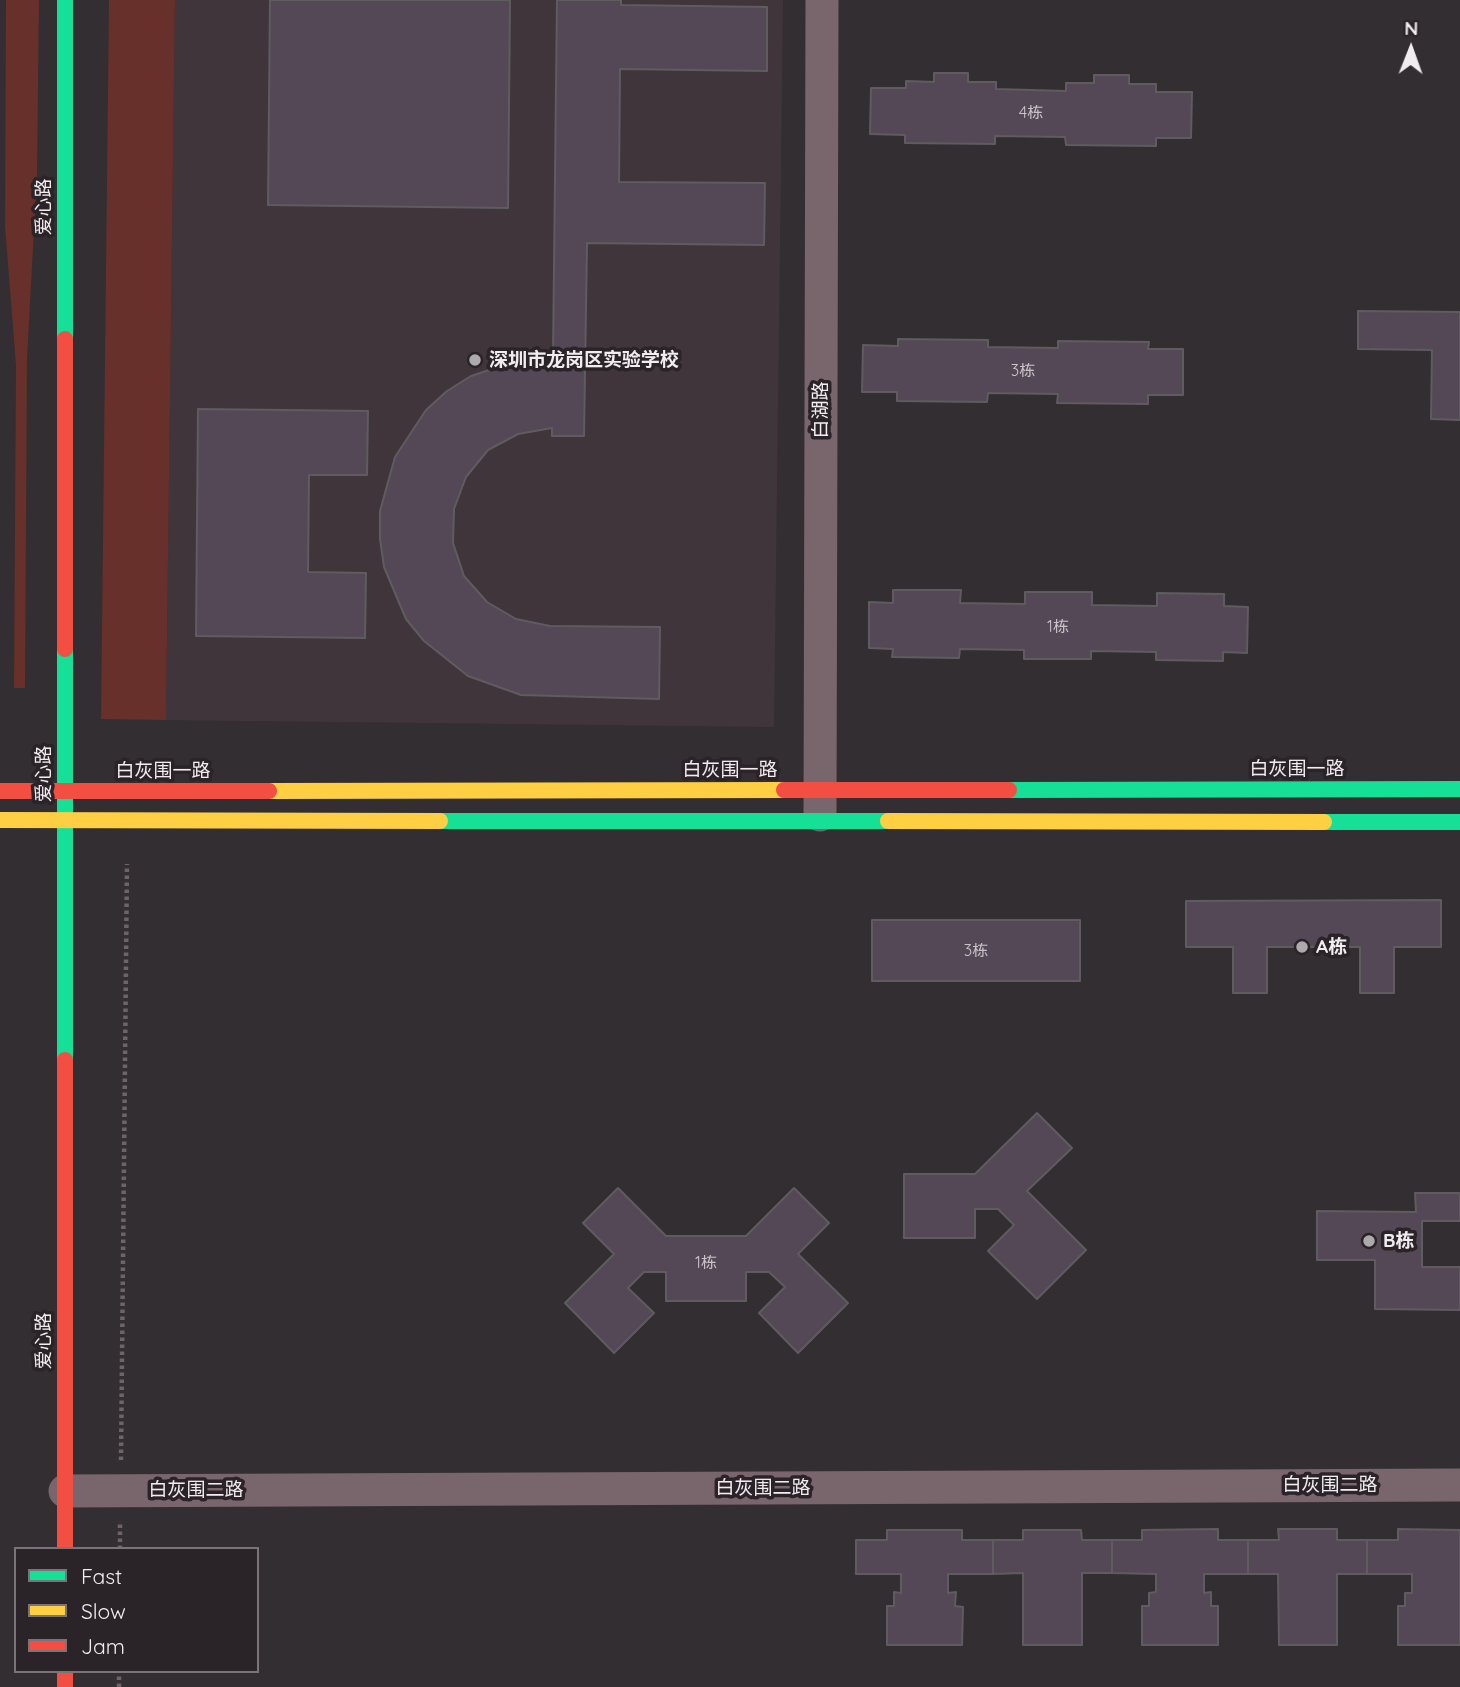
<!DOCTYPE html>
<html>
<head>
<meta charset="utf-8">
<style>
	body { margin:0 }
	#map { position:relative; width:1460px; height:1687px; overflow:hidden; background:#332e31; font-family:Quicksand,sans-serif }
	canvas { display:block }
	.legend { position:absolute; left:14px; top:1547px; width:245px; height:126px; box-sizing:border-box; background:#2a2327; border:2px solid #7a7377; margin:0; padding:9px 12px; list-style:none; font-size:21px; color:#f1ecef }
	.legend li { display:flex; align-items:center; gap:14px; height:35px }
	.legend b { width:35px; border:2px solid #7a7377 }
	.north { position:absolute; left:1376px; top:14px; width:70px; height:70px; -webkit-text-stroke:5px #2a2327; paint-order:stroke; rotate:1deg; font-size:19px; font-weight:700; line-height:28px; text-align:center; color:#f1ecef }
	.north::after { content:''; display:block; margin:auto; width:24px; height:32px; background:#f1ecef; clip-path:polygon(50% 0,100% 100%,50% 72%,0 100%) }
</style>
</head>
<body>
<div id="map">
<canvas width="1460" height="1687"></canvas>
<ul class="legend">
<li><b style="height:9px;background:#16e098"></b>Fast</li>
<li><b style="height:9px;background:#ffcf43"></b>Slow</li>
<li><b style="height:9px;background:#f24e42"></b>Jam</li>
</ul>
<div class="north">N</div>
</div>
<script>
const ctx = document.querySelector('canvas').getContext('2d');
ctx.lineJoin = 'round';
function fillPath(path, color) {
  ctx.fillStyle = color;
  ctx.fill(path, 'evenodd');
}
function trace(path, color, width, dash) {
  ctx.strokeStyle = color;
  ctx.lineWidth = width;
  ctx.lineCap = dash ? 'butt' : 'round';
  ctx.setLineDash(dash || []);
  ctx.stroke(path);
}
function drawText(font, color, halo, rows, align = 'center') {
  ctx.font = font + ' Quicksand,"Noto Sans SC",sans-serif';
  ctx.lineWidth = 7;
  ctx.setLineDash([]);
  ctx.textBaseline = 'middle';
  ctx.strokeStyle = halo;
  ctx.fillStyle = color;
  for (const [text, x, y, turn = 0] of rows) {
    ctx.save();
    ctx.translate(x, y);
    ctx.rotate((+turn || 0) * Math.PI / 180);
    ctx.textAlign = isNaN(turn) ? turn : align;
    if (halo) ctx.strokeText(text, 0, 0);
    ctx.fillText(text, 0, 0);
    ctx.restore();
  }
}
const built = new Path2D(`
	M175,0H783L774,727L166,720Z`);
const green = new Path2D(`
	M6,0H39L37,173L27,359L25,688H14L16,365L5,226Z
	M109,0H175L166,720L101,719Z`);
const building = new Path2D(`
	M270,0H510L508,208L268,205Z
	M557,0H621V5L767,7V71L620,69L619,182L765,183L764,245L587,243L584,436H552V428L518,434L488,450L466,477L454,509L453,543L464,576L487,602L516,619L550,626L660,627L659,699L521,695L468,676L424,641L406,619L384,567L380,539V511L395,457L426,410L447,391L471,376L525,358L553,356Z
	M934,73H968V82H996V89L1066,91V83H1094V75H1129V84H1156V92H1192L1191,138H1156V146L1066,145L1065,137L995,136V144L905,143V135L870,134L871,88H906V81L934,82Z
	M1358,311L1460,312V420L1431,419L1432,350L1358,349Z
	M898,339L988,340V347L1058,348V341L1149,342L1148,349H1183V395H1148V404L1057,403L1058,394L988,393L987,402L897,401V392H862L863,345L898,346Z
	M198,409L368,411L367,475H309L308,572L366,573L365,638L196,636Z
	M893,590H961L960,603L1025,604V592H1092V605L1157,606V593L1224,594V606L1248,607L1247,653L1223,652V661L1156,660V652L1091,651V659H1024V650L960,649L959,658L892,657L893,649L869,648V602L893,603Z
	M1441,900V947H1394V993H1360V947H1267V993H1233V947H1186V901Z
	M872,920H1080V981H872Z
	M1037,1113L1072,1148L1027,1191L1086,1250L1037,1299L988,1251L1014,1225L998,1209H975V1238H904V1174H975Z
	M618,1188L666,1236H746L794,1188L829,1223L798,1254L848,1303L798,1353L759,1313L785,1287L769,1272H746V1301H666V1272H644L628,1288L654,1313L614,1353L565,1303L614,1254L583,1223Z
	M1415,1193H1460V1221H1422V1267H1460V1310L1375,1309V1260H1317V1211L1416,1212Z
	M1218,1529V1540H1248V1574H1204V1593L1211,1592V1606H1218V1645H1142V1606H1149V1593L1156,1592V1574L1112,1573V1540H1142V1530Z
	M1278,1529H1337V1540H1367V1574H1337V1645H1279L1278,1574H1248V1540H1279Z
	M1398,1529L1460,1530V1645H1398V1606H1405V1593H1412V1574H1367V1540H1398Z
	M887,1530H962V1540H993V1574H948V1593L956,1592L955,1606L963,1607L962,1645H887V1606H894V1592L901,1593V1574H856V1540H887Z
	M1023,1530H1081L1082,1540H1112V1573H1082V1645H1023V1573L993,1574V1540H1023Z`);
const path = new Path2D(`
	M121,1460L127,864
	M120,1549V1522
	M119,1687V1671`);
const street = new Path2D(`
	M820,815L822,0
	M65,1491L1460,1485`);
const fast = new Path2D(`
	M65,0V339
	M65,649V1060
	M1009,790L1460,789
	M440,821H888
	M1324,822H1460`);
const slow = new Path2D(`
	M269,791L784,790
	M0,820L440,821
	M888,821L1324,822`);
const jam = new Path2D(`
	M65,339V649
	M784,790H1009
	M0,791H269
	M65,1060V1549
	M65,1671V1687`);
const markers = [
	[475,360,7,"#aeaaac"],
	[1302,947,7,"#aeaaac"],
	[1369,1241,7,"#aeaaac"]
];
const numberNames = [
	["4栋",1031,113],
	["3栋",1023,371],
	["1栋",1058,627],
	["3栋",976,951],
	["1栋",706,1263]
];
const streetNames = [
	["爱心路",44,207,-90],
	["白湖路",821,410,-90],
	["白灰围一路",1297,769],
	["白灰围一路",730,770],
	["白灰围一路",163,771],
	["爱心路",44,774,-90],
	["爱心路",44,1341,-90],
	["白灰围二路",1330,1485],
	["白灰围二路",763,1488],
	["白灰围二路",196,1490]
];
const poiNames = [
	["深圳市龙岗区实验学校",489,360],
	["A栋",1316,947],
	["B栋",1383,1241]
];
fillPath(built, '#41353c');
fillPath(green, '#67302a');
fillPath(building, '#544857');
trace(building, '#5e5c5e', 2);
trace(path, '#6e6467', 4.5, [3.5, 3.5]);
trace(street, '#79666c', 33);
trace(fast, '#16e098', 16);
trace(slow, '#ffcf43', 16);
trace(jam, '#f24e42', 16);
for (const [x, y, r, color] of markers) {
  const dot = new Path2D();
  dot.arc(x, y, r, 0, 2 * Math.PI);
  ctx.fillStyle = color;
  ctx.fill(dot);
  trace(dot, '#2a2327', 2.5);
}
drawText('16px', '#cac3c9', null, numberNames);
drawText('19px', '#f1ecef', '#2a2327', streetNames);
drawText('bold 19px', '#f1ecef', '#2a2327', poiNames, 'left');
</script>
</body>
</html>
